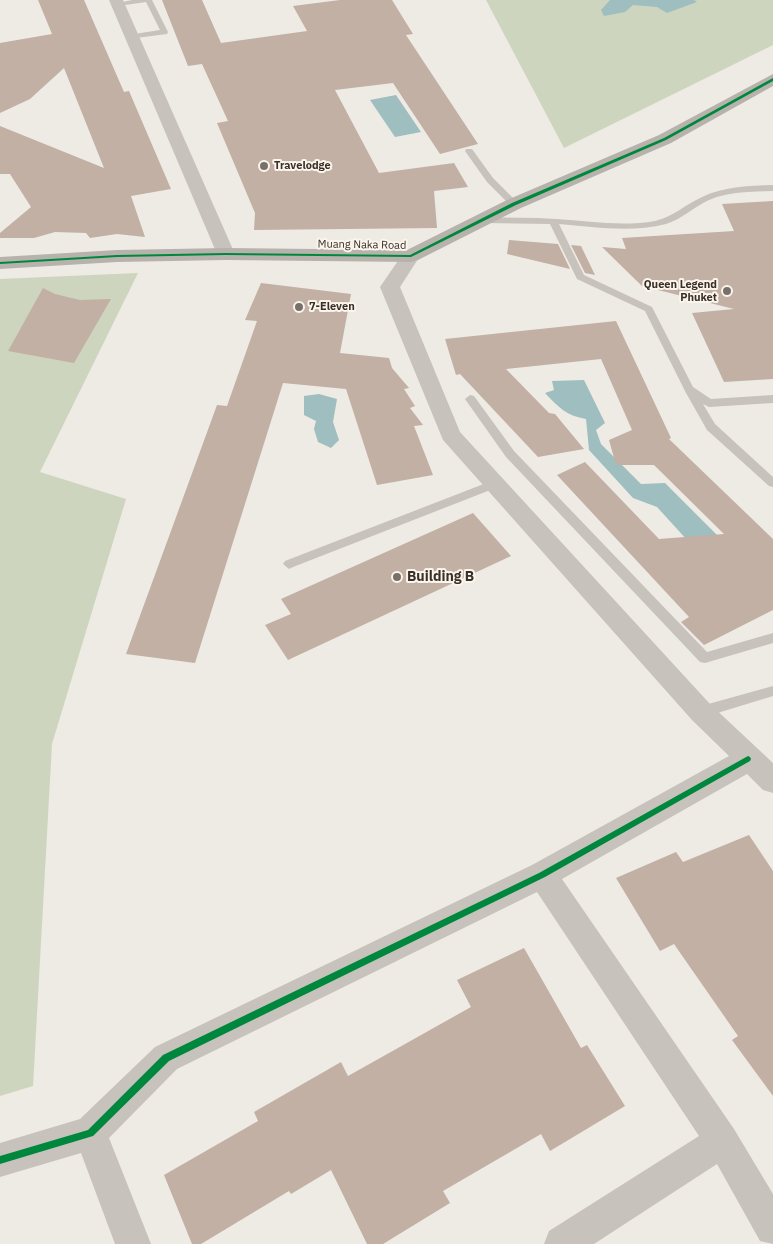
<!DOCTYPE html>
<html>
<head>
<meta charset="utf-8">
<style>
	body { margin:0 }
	canvas { display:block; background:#eeeae4 }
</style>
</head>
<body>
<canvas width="773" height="1244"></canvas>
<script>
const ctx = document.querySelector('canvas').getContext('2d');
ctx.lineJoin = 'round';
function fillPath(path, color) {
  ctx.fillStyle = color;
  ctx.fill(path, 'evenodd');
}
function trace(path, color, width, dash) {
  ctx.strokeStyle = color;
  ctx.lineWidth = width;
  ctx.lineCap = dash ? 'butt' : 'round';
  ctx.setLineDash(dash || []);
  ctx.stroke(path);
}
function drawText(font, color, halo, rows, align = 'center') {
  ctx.font = font + ' "IBM Plex Sans",sans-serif';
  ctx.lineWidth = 4;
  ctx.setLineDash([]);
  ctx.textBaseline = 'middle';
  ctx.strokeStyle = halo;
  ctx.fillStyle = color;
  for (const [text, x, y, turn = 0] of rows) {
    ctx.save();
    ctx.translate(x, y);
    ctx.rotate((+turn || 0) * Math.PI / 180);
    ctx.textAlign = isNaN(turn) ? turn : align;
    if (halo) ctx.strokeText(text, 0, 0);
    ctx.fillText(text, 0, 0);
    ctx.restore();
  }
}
const green = new Path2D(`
	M486,0H773V45L564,148Z
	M138,273L40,472L126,499L52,744L33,1086L0,1096V279Z`);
const water = new Path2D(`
	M610,0H694L697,2L667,13L657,7L633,5L625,12L604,16L601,10Z
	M396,95L421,132L395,137L370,100Z
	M584,380L605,423L596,430L601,444L641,484L665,483L733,551L708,563L657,507L633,498L589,450L586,419C567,416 558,407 545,393L554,390L552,381Z
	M319,394L337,399L333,422L339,440L331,448L318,442L314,429L316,421L304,415V396Z`);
const building = new Path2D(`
	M38,0H84L124,92L129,91L171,189L131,196L145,237L117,234L90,238L86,233L55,232L34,238H0V233L31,207L10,174H0V126L104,168L64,68L30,99L0,113V43L52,34Z
	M162,0H202L221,43L307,31L293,6L340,0H392L413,34L406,35L478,144L440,154L393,83L335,90L379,173L454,163L468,187L434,191L437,228L254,230L255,213L217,123L228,121L202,64L188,66Z
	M773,201V379L724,382L692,313L734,309L642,286L602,247L626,249L622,238L734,231L722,204Z
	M509,240L558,244L570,269L507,254Z
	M571,245L581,246L595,275L585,273Z
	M261,283L351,294L340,353L389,358L392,368L409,388L404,389L415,406L410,408L423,425L414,426L433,475L377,485L346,389L283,383L195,663L126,654L217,405L227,406L257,321L245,320Z
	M43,288L55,294L80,300L111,299L74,363L8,351Z
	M616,321L671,438L669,439L773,539V610L704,645L681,622L689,617L557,475L585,462L659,539L724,534L654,465H616L609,440L632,430L601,359L506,369L549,413L555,414L584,449L538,457L460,374L456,375L445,339Z
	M473,513L511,556L288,660L265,625L291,614L281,599Z
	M749,835L773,871V1096L732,1040L738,1036L674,944L660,951L616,878L676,852L683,862Z
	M524,948L581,1048L587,1045L625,1106L550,1151L541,1134L443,1191L450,1203L383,1244H367L331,1170L291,1194L289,1191L201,1244H192L164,1175L258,1121L254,1112L341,1062L348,1076L471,1007L457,980Z`);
const lane = new Path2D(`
	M132,0H152L168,32L167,34L128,39V35L160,30L146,2L118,6L114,4Z
	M466,149H472L493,178L517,202V206H511L487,182L465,151Z
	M773,185V191C751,192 730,191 709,200C694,207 682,219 666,224C631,233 594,227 559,224L584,275L652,307L693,387L711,399L773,395V403L709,407L703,404L715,424L773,477V487L769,486L707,430L686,393L645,311L577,279L550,224L484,223L479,220L484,217C508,218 532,217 556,219C589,221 622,227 655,221C673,217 686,204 702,197C725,186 749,186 773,185Z
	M470,395L474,396L514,451L707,652L773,633V643L705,663L700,662L506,457L465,399Z
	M494,480L500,484L498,487L293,567L289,569L283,564L285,561Z
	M773,686V696L701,718L696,716L694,712L696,708L701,706Z`);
const street = new Path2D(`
	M109,0H123L235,254L233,258H219L217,254Z
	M411,250L418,252L420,256L400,287L460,432L710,704L773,763V793L763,790L747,774L562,879L734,1129L773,1194V1244L760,1241L717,1164L594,1244H544L549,1231L699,1136L537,892L177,1069L109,1138L151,1244H115L81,1153L0,1177V1143L80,1119L155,1047L532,865L729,756L692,720L443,440L380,287L404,252Z`);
const secondary = new Path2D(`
	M773,74V86L671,143L521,208L418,260L411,262L226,260L117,262L0,269V257L117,250L226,248L407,250L507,200L659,135Z`);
const cycleway = new Path2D(`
	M773,78V81L666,140L516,205L411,257L226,255L117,257L0,264V262L117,255L226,253L410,255L512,203L664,138Z
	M748,756L750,757L751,759L750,761L545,877L169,1061L93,1136L0,1164V1156L88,1130L163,1055L539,873Z`);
const markers = [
	[264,166,5,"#78716b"],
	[727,291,5,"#78716b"],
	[299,307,5,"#78716b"],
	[397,577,5,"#78716b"]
];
const farPoinames = [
	["Travelodge",274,166],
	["Queen Legend",717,285,"right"],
	["Phuket",717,298,"right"],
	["7-Eleven",309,307]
];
const farStreetnames = [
	["Muang Naka Road",362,245,1]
];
const poiNames = [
	["Building B",407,577]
];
fillPath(green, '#ced5be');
fillPath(water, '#9fbec0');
fillPath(building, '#c2b0a5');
fillPath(lane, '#c8c2bc');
fillPath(street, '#c8c2bc');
fillPath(secondary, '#b8b2ac');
fillPath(cycleway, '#00873e');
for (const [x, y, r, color] of markers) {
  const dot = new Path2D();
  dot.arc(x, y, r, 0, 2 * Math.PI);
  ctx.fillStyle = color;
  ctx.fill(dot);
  trace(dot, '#fbf5ec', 2);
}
drawText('bold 11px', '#39302a', '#fbf5ec', farPoinames, 'left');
drawText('11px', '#39302a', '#fbf5ec', farStreetnames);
drawText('bold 14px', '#39302a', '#fbf5ec', poiNames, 'left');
</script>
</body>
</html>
